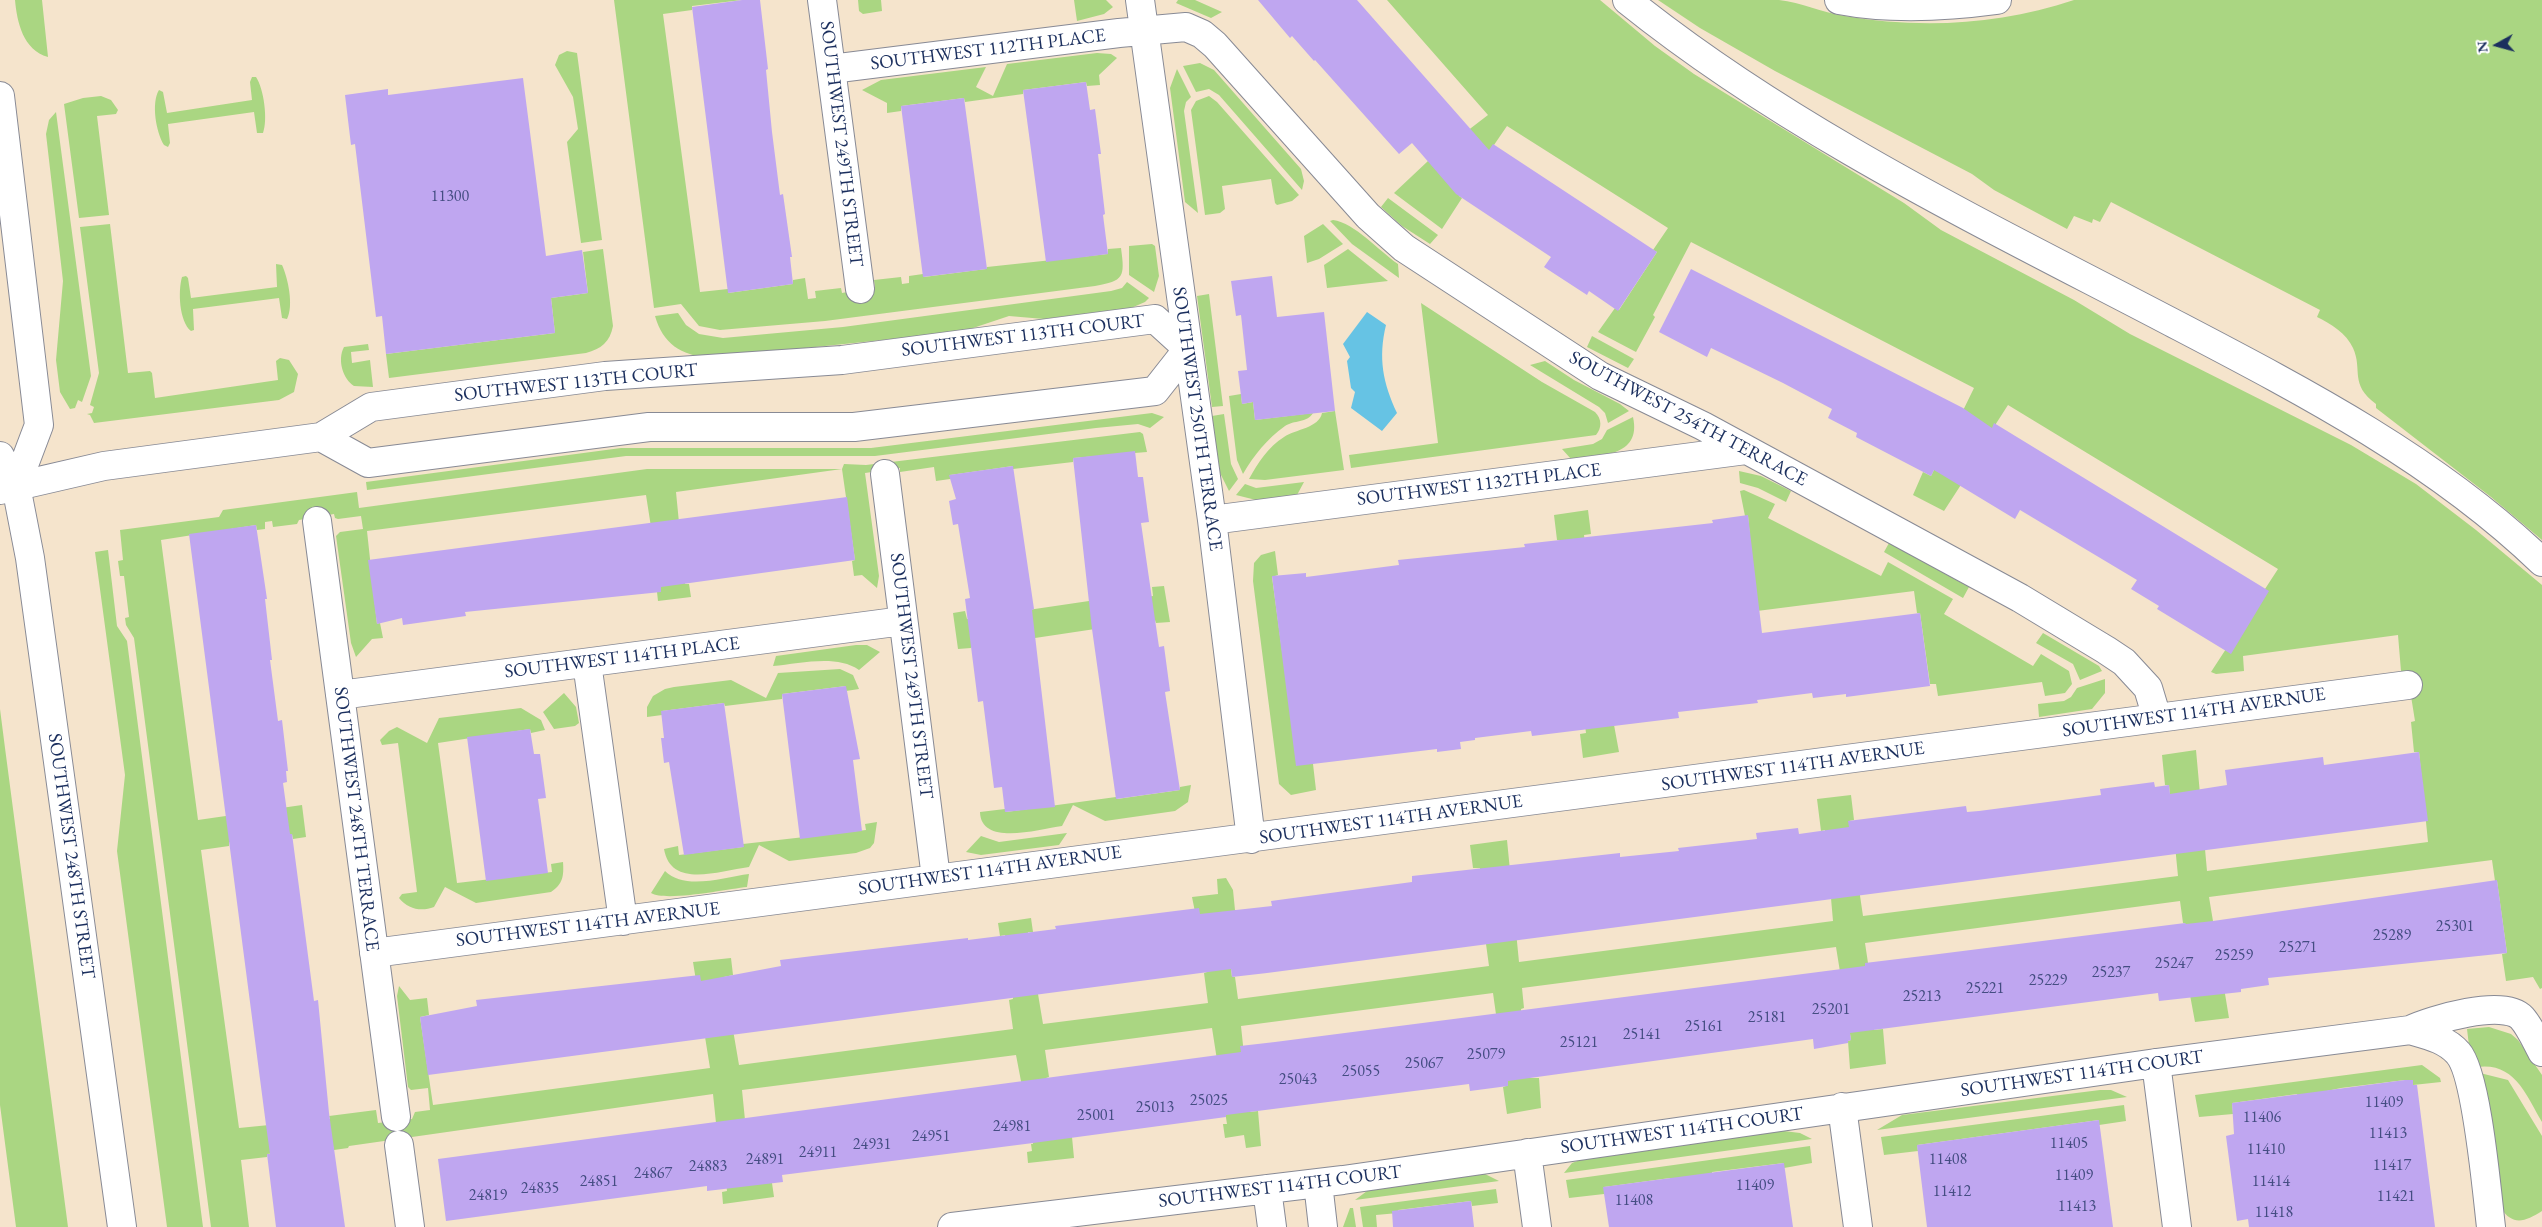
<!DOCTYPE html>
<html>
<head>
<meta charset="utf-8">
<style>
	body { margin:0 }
	#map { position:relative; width:2542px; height:1227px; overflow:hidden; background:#f5e4cc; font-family:"EB Garamond",serif }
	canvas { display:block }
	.north { position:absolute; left:2472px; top:20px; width:50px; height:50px; -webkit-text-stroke:4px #fff; paint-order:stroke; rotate:263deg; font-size:14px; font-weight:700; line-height:20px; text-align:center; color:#1b2f5e }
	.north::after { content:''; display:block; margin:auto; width:18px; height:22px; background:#1b2f5e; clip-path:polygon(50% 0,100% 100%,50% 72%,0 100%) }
</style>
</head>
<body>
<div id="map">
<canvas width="2542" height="1227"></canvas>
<div class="north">N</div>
</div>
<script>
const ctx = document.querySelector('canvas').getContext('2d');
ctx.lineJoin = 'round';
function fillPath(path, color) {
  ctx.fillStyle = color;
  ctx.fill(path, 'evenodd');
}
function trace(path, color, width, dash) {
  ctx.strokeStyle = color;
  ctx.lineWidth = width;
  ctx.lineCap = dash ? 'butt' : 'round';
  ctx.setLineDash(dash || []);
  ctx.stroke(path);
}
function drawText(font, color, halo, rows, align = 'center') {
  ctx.font = font + ' "EB Garamond",serif';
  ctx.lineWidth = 4;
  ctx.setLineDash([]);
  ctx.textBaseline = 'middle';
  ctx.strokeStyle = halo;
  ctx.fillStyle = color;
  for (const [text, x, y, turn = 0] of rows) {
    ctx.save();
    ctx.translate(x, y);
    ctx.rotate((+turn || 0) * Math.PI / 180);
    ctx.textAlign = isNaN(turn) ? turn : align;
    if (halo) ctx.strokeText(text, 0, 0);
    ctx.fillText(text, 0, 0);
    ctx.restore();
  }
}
const green = new Path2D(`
	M15,0H42L48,57C23,50 17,22 15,0Z
	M614,0H742L692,6V10L663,14L700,292L728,289V293L793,284V280L805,278L808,299L816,298L815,291L841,288L842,293L875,287L874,280L901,277L902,284L909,283V276L923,274L924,277L986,269L987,267L1108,254V249L1121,248C1125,277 1124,281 1095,286L825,321L720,330L699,326L681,304L654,308Z
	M858,0H881L882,11L863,14L859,11Z
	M1074,0H1106L1113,7L1104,14L1077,21Z
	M1178,0H1195L1222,12L1211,18L1176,3Z
	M1387,0H1600L1655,46L1694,74L1904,203L1941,230L2074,300L2130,334L2351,445L2416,484L2476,530L2542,585V988L2540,989L2533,977L2506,981L2502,954L2507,953L2497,881H2495L2492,860L2209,897L2229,1018L2195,1022L2190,995L2194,994L2185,923H2183L2180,901L1865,943L1868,963L1865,964L1874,1030L1883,1029L1886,1064L1850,1069L1848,1041L1851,1040L1836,947L1522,988L1524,1008L1521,1009L1529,1078H1539L1541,1108L1507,1114L1503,1087L1506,1086L1493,993L1241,1026L1250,1112L1258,1111L1261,1146L1246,1148L1244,1135L1225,1138L1223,1124H1227L1212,1028L1045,1050L1049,1077L1046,1078L1072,1137L1074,1158L1028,1163L1027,1152L1032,1151L1031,1144H1033L1016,1055L742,1090L750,1170L772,1183L774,1197L723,1204L722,1192L727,1191L719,1123H716L713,1094L349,1146L348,1148L334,1150L333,1146L267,1154V1157L241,1160L249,1227H211L134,638L126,625L125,618L129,617L124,576H120L118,561L123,560L120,530L219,517L223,510L357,492L359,508L647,469H842L844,464L866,465L1140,432L1143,434L1147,452L1073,458V462L1013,469V466L950,475V479L936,481L934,467L900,472V468L865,473L879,576L877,588L862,575L854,576L852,561L855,560L842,469L676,492L685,584H689L691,597L658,601L657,592L661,591L646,495L367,531L377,624L380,623L383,638L372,639L356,657L351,643L336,536L340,532L363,529L361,516L338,519L335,518L334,514L299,520L297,524L273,527L272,521L265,522V529L257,530L256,525L161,540L198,820L302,805L306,837L293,839L292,834L229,842V846L201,850L239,1128L330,1119L329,1116L376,1110L378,1123L412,1119L415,1112L430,1110L428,1088L411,1090L408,1087L397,996L399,986L410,1000L427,998L429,1015L420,1017L433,1105L710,1068L693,962L731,958L733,975L724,977L739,1065L1013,1029L1009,1000L1013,999L1005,935L1000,936L998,923L1031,918L1033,932H1028L1036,994H1038L1043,1024L1208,1003L1204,973L1207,972L1192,897L1218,894L1217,879L1226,878L1233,890L1235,910H1239L1241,922L1225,924L1232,977H1235L1238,999L1489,966L1486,944H1489L1480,868H1473L1470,845L1507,840L1519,962L1833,921L1825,830L1821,831L1817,799L1851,795L1854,820L1849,821L1863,916L2178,876L2169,785H2165L2162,755L2196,750L2207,871L2428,842L2419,752H2414L2411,722L2415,721L2407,671H2401L2398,635L2243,656L2244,671L2216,674L2211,672L2278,569L2008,405L1963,475L1966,477L1944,511L1913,495L1923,472L1931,476L1974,388L1691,242L1653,315L1655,317L1636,352L1598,332L1615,308L1619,310L1657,252L1653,250L1668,228L1507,126L1459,196L1462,198L1442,229L1394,193L1428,161L1488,115Z
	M1658,0C1698,0 1739,0 1779,0C1801,2 1823,13 1845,16C1921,29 2000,25 2074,0H2542V540L2491,497L2376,408V404C2349,384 2363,370 2353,348C2347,334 2330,323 2317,317L2320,310L2111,202L2100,222L2093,219L2092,223L2074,216L2067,229L1994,190L1972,174L1775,71L1700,28Z
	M567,51L577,53L602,240L581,243L567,142L578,129L573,97L555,65L559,55Z
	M1097,53L1111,54L1117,58L1099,75L1100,85L1087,86L1086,82L1023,90V94L965,102L964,98L901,106V111L887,113V103L862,90L881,80L986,67L976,87L993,96L1007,64Z
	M1200,63L1214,70L1301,169L1304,181L1302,190L1219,95L1209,89L1196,92L1183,66Z
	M1177,69L1191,97L1186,102L1184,111L1198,213L1185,202L1170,88Z
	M252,77H256C264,89 268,120 263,133H257L254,112L168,124L170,143L168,147L164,145C156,132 151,103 159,90L163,92L167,113L252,100L250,82Z
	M101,96L111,100L118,110L116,114L97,116L109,215L79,218L64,104L83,98Z
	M1209,96L1217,102L1299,195L1292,201L1277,205L1275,203L1271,179L1222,186L1225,209L1220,213L1205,215L1191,110L1196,101Z
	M56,112L91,376L82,402L78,400L75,408L70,409L60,392L56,360L63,281L46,134L49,120Z
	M1388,198L1438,235L1430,244L1402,226L1381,207Z
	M1333,220C1355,223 1379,251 1398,264L1399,278L1352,244L1330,221Z
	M110,224L128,373L150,371L152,373L155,398L278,380L276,361L280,358L289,360L298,374L294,392L279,400L94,423L90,415L87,414L92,413L94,407L90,405L99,373L80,227Z
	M1323,224L1343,244L1319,259L1307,263L1304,236Z
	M1152,244L1155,246L1159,276L1154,292L1129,275V246Z
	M603,249L613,326C610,342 601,349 586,353L389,378L386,354L555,333L551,298L588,293L583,252Z
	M1348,249L1388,281L1327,288L1324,265Z
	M276,264L282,265C288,278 294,306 287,319L282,318L279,298L193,309L194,330L191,331C179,321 178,291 182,277L186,276L188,278L191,298L277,287Z
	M1127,282L1149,298L1145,302L1131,308L1044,319L1009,316L967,330L931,335L709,358C681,355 663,344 655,316L678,313L686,325L699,334L723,338L843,327L1111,291L1122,288Z
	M1209,294L1223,406L1212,407L1197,296Z
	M1421,303L1542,382L1595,412C1602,419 1602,428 1596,435L1351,468L1349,455L1438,443Z
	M1592,336L1634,359L1628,368L1587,347Z
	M368,344L369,350L351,352L352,363L370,360L373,387L354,386C343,379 337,360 344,347Z
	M1545,361L1574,380L1620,404L1629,411L1608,423L1605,413L1599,407L1530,365Z
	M1241,394L1242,404L1253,402L1255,420L1313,413C1307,423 1294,420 1285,426C1267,439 1254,455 1243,474L1237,460L1229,396Z
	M1335,411L1344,470L1265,480L1249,479C1258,463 1268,447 1284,437C1296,429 1319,428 1322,413Z
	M1152,413L1164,417L1150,428L1138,424L1096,428L875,456H626L367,490L366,482L621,448H871Z
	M1224,414L1231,464L1238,479L1229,491L1220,473L1212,416Z
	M1633,417C1642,458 1598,455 1571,459L1562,449L1593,444L1602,439L1607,430Z
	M1739,471L1761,476L1791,491L1786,502L1758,488L1740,483Z
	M1304,482L1297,495L1256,500L1236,495L1245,484L1256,488Z
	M1744,490L1775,504L1768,518L1881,576L1888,562L1953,599L1944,614L2033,666L2041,654L2069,671L2072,684L2065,693L2045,696L2042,682L1938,696L1936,684H1930L1920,613H1917L1914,591L1757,611L1748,516H1745L1740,491Z
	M1588,510L1591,534L1584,535L1593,611L1619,752L1583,758L1580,734L1586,733L1561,540H1557L1554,515Z
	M1889,543L1969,587L1963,598L1884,552Z
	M108,550L117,626L127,641L203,1227H167L117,851L125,775L95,552Z
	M1275,551L1278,575L1272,577L1282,651L1313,764L1316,790L1291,795L1279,784L1253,581L1254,563L1261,555Z
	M1164,586L1170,622L1156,623L1155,620L1035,638L971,642V648L958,649L953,613L965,611L967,619L1089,601L1090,603L1153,596L1152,587Z
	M2043,633L2099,666L2102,671L2080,680L2073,664L2036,643Z
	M856,645H867L880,652L859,670C836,654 800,664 773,666L776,656Z
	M840,669L853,675L859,689L846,691V686L782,694V699L725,706L724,703L662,711V715L647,717V707L653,696L665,689L674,687L731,680L766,698L778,673Z
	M2105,679V693L2092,709L2039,717L2038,704L2064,701L2071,697L2077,688Z
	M564,693L576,707L579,723L575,726L554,729L543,712Z
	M521,708L541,720L545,730L531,733L530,729L438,743L457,883L552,872L551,864L563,862C564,876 563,884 551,892L476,903L445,887L434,907C421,912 408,909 399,898L402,894L417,892L398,743L382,745L380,740L389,731L397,727L427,743L439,718Z
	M0,709L5,748L68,1227H16L0,1105Z
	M1191,785L1188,802L1175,811L1105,821L1073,805L1062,826C1039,829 981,847 980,812L1005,809L1006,812L1116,797L1117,799L1180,790V787Z
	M877,822L874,843L870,848L856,853L789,861L759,845L749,867C718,871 671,889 664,849L678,846L679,855L743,847V844L866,830L865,824Z
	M1067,833L1059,845L981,855L966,852L981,836L999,842Z
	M665,871C685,891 724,877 749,874L747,887C727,889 666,902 651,893Z
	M2489,1027L2511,1034L2518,1040L2542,1075V1122C2526,1095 2515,1062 2477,1067L2470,1054L2467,1029Z
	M2422,1065L2440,1078L2441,1082L2413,1085V1080H2405L2341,1088L2298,1097L2297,1094L2232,1103L2233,1114L2199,1117L2195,1095Z
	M2480,1073L2508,1080L2542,1136V1211C2526,1221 2513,1227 2501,1208Z
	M2100,1090H2111L2127,1097L1877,1130L1902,1115Z
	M2124,1105L2126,1121L2099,1125V1120L1917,1145L1918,1151L1884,1155L1881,1137Z
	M1784,1131L1800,1133L1812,1139L1564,1173L1572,1163L1588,1157Z
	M1810,1146L1812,1163L1784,1168V1163L1712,1172V1175L1671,1180L1670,1178L1604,1187V1194L1569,1198L1566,1180Z
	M1483,1173L1499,1181L1355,1200L1371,1188Z
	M1496,1189L1498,1203L1472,1206L1471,1201L1398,1210V1213L1376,1215L1377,1227H1363L1360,1207Z
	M1350,1208H1353L1356,1227H1343Z`);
const water = new Path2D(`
	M1367,312L1386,325C1378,358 1383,383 1397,413L1382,431L1351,408L1355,392L1351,388L1347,361L1350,357L1343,344Z`);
const building = new Path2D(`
	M742,0H760L768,69L766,70L772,132L780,195L783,194L792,257H790L793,284L728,293L692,7Z
	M1258,0H1357L1489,150L1493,144L1657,252L1618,311L1589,291L1587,295L1544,267L1551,257L1456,194L1412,143L1399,154L1315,60L1314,61L1292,36L1290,38Z
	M523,78L546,256L582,250L588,293L551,298L555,333L386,354L382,316L376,317L355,144L351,145L345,95L388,89V95Z
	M1086,82L1090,110L1095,109L1101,154H1098L1105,214L1103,215L1108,254L1046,262L1023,90Z
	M964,98L987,269L923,277L901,106Z
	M1691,269L1963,408L1992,428L1994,423L2269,591L2231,654L2157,609L2159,606L2131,589L2137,580L2020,510L2015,519L1934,470L1931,476L1856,437L1857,433L1828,418L1832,409L1783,383L1711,348L1707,357L1659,332Z
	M1272,276L1277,317L1324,312L1335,411L1255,420L1253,402L1242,404L1238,371L1247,370L1241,315L1236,316L1231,281Z
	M1135,451L1138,477H1143L1149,522L1141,523L1159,647L1164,646L1170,691L1165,692L1180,790L1116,799L1092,629L1073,458Z
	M1013,466L1034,609L1032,610L1055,807L1005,812L1002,787L994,788L983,701L978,702L965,599L970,598L958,524L953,525L949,501L956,499L949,475Z
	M847,497L855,560L661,587V592L465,612L466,616L403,625L402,618L377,624L368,560Z
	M1748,515L1762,633L1920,613L1930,686L1846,697V694L1813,698L1812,693L1757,700L1758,703L1678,712L1679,718L1532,736L1531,731L1475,738V740L1460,742L1461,749L1437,752V749L1296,766L1272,576L1306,573V577L1399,565L1398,560L1525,547L1524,544L1713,523L1712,520Z
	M256,525L267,599H265L272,660H270L278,721L282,720L288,771H286L287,782L283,783L290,834H292L314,1001L318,1000L329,1113L345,1227H276L267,1154H270L266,1125L189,534Z
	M846,686L860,759L853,760L862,831L800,839L782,694Z
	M724,703L744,847L684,855L669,762L664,763L661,738H664L661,711Z
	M530,729L534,754H540L546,798L538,799L548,873L486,881L467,737Z
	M2419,752L2428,821L1267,973L1232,977L1231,969L428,1075L420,1017L477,1006L476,1000L700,975L701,981L781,966L780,960L813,956L968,938V940L1056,929L1055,926L1199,908L1200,914L1272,906L1271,901L1412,882V876L1620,853V857L1679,851L1678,848L1757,839L1756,833L1798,828L1799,834L1849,827L1848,821L1966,806L1967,812L1979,811L2101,795L2100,789L2154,782L2155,787L2169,785L2170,794L2227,785L2225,770L2323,757L2324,765Z
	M2497,880L2507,953L2268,978L2269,985L2241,989V992L2159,1001L2158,993L1850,1033L1851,1040L1848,1041V1043L1814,1049L1813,1039L1508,1081V1086L1470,1091L1469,1084L1226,1115V1117L1033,1143L782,1175L783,1182L707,1191V1186L446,1221L438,1159L1241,1052L1240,1046L1275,1042L1865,966V963L1931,955L2185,923L2186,924L2213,921Z
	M2405,1080H2413V1085H2417L2435,1227H2249L2248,1219L2237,1221L2226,1136L2234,1134L2232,1103Z
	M2099,1120L2113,1227H1927L1917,1145Z
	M1784,1163L1793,1227H1609L1603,1187Z
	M1471,1201L1474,1227H1393L1392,1211Z`);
const minor = new Path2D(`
	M822,0L860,289
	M1140,0L1212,520L1251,839
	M831,69L1119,33L1186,27L1202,34L1215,45L1368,216L1404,248L1600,376L1703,426L2020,598L2106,650L2124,662L2148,688L2157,718
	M885,474L936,878
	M0,490L104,466L321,437L371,407L605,376L842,360L1155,319L1188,349L1155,391L854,427H649L368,463L321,437
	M1212,520L1746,450
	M317,521L396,1117
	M587,663L623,921
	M340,695L903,621
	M374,953L2408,685
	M2410,1030C2427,1035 2446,1039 2458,1053C2477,1074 2487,1194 2491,1227
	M2156,1063L2177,1227
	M1842,1107L1858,1227
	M399,1145L410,1227
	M1527,1153L1537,1227
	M1318,1183L1323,1227
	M1267,1189L1272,1227
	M952,1227L1343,1180L2156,1063L2410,1030C2431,1020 2504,998 2522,1018C2530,1027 2536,1041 2542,1052`);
const tertiary = new Path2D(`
	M0,96L39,425L16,486
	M0,456L16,486L30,558L122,1227`);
const motorway = new Path2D(`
	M1627,0C1791,132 1984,224 2171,322C2301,390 2435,459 2542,562
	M1839,0C1891,10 1945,7 1997,0`);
const numberNames = [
	["11300",450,197],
	["25301",2455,927],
	["25289",2392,936],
	["25271",2298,948],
	["25259",2234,956],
	["25247",2174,964],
	["25237",2111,973],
	["25229",2048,981],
	["25221",1985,989],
	["25213",1922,997],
	["25201",1831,1010],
	["25181",1767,1018],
	["25161",1704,1027],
	["25141",1642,1035],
	["25121",1579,1043],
	["25079",1486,1055],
	["25067",1424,1064],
	["25055",1361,1072],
	["25043",1298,1080],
	["25025",1209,1101],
	["11409",2384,1103],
	["25013",1155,1108],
	["25001",1096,1116],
	["11406",2262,1118],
	["24981",1012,1127],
	["11413",2388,1134],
	["24951",931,1137],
	["11405",2069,1144],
	["24931",872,1145],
	["11410",2266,1150],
	["24911",818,1153],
	["24891",765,1160],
	["11408",1948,1160],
	["11417",2392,1166],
	["24883",708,1167],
	["24867",653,1174],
	["11409",2074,1176],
	["24851",599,1182],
	["11414",2271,1182],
	["11409",1755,1186],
	["24835",540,1189],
	["11412",1952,1192],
	["24819",488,1196],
	["11421",2396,1197],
	["11408",1634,1201],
	["11413",2077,1207],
	["11418",2274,1213]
];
const streetNames = [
	["SOUTHWEST 112TH PLACE",988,50,-7],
	["SOUTHWEST 249TH STREET",841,144,83],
	["SOUTHWEST 113TH COURT",1023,336,-7],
	["SOUTHWEST 113TH COURT",576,383,-6],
	["SOUTHWEST 250TH TERRACE",1197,419,82],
	["SOUTHWEST 254TH TERRACE",1688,419,28],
	["SOUTHWEST 1132TH PLACE",1479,485,-7],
	["SOUTHWEST 114TH PLACE",622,658,-7],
	["SOUTHWEST 249TH STREET",911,676,83],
	["SOUTHWEST 114TH AVERNUE",2194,713,-8],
	["SOUTHWEST 114TH AVERNUE",1793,767,-8],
	["SOUTHWEST 248TH TERRACE",356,819,83],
	["SOUTHWEST 114TH AVERNUE",1391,820,-8],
	["SOUTHWEST 248TH STREET",71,856,82],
	["SOUTHWEST 114TH AVERNUE",990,871,-8],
	["SOUTHWEST 114TH AVERNUE",588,925,-7],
	["SOUTHWEST 114TH COURT",2082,1074,-8],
	["SOUTHWEST 114TH COURT",1682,1131,-8],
	["SOUTHWEST 114TH COURT",1280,1187,-7]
];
fillPath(green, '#aad682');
fillPath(water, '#66c3e4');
fillPath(building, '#bfa6f0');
trace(minor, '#888a95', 30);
trace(tertiary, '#888a95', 30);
trace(motorway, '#888a95', 30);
trace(minor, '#fff', 28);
trace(tertiary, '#fff', 28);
trace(motorway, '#fff', 28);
drawText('16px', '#444d82', null, numberNames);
drawText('19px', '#1b2f5e', '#fff', streetNames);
</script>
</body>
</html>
